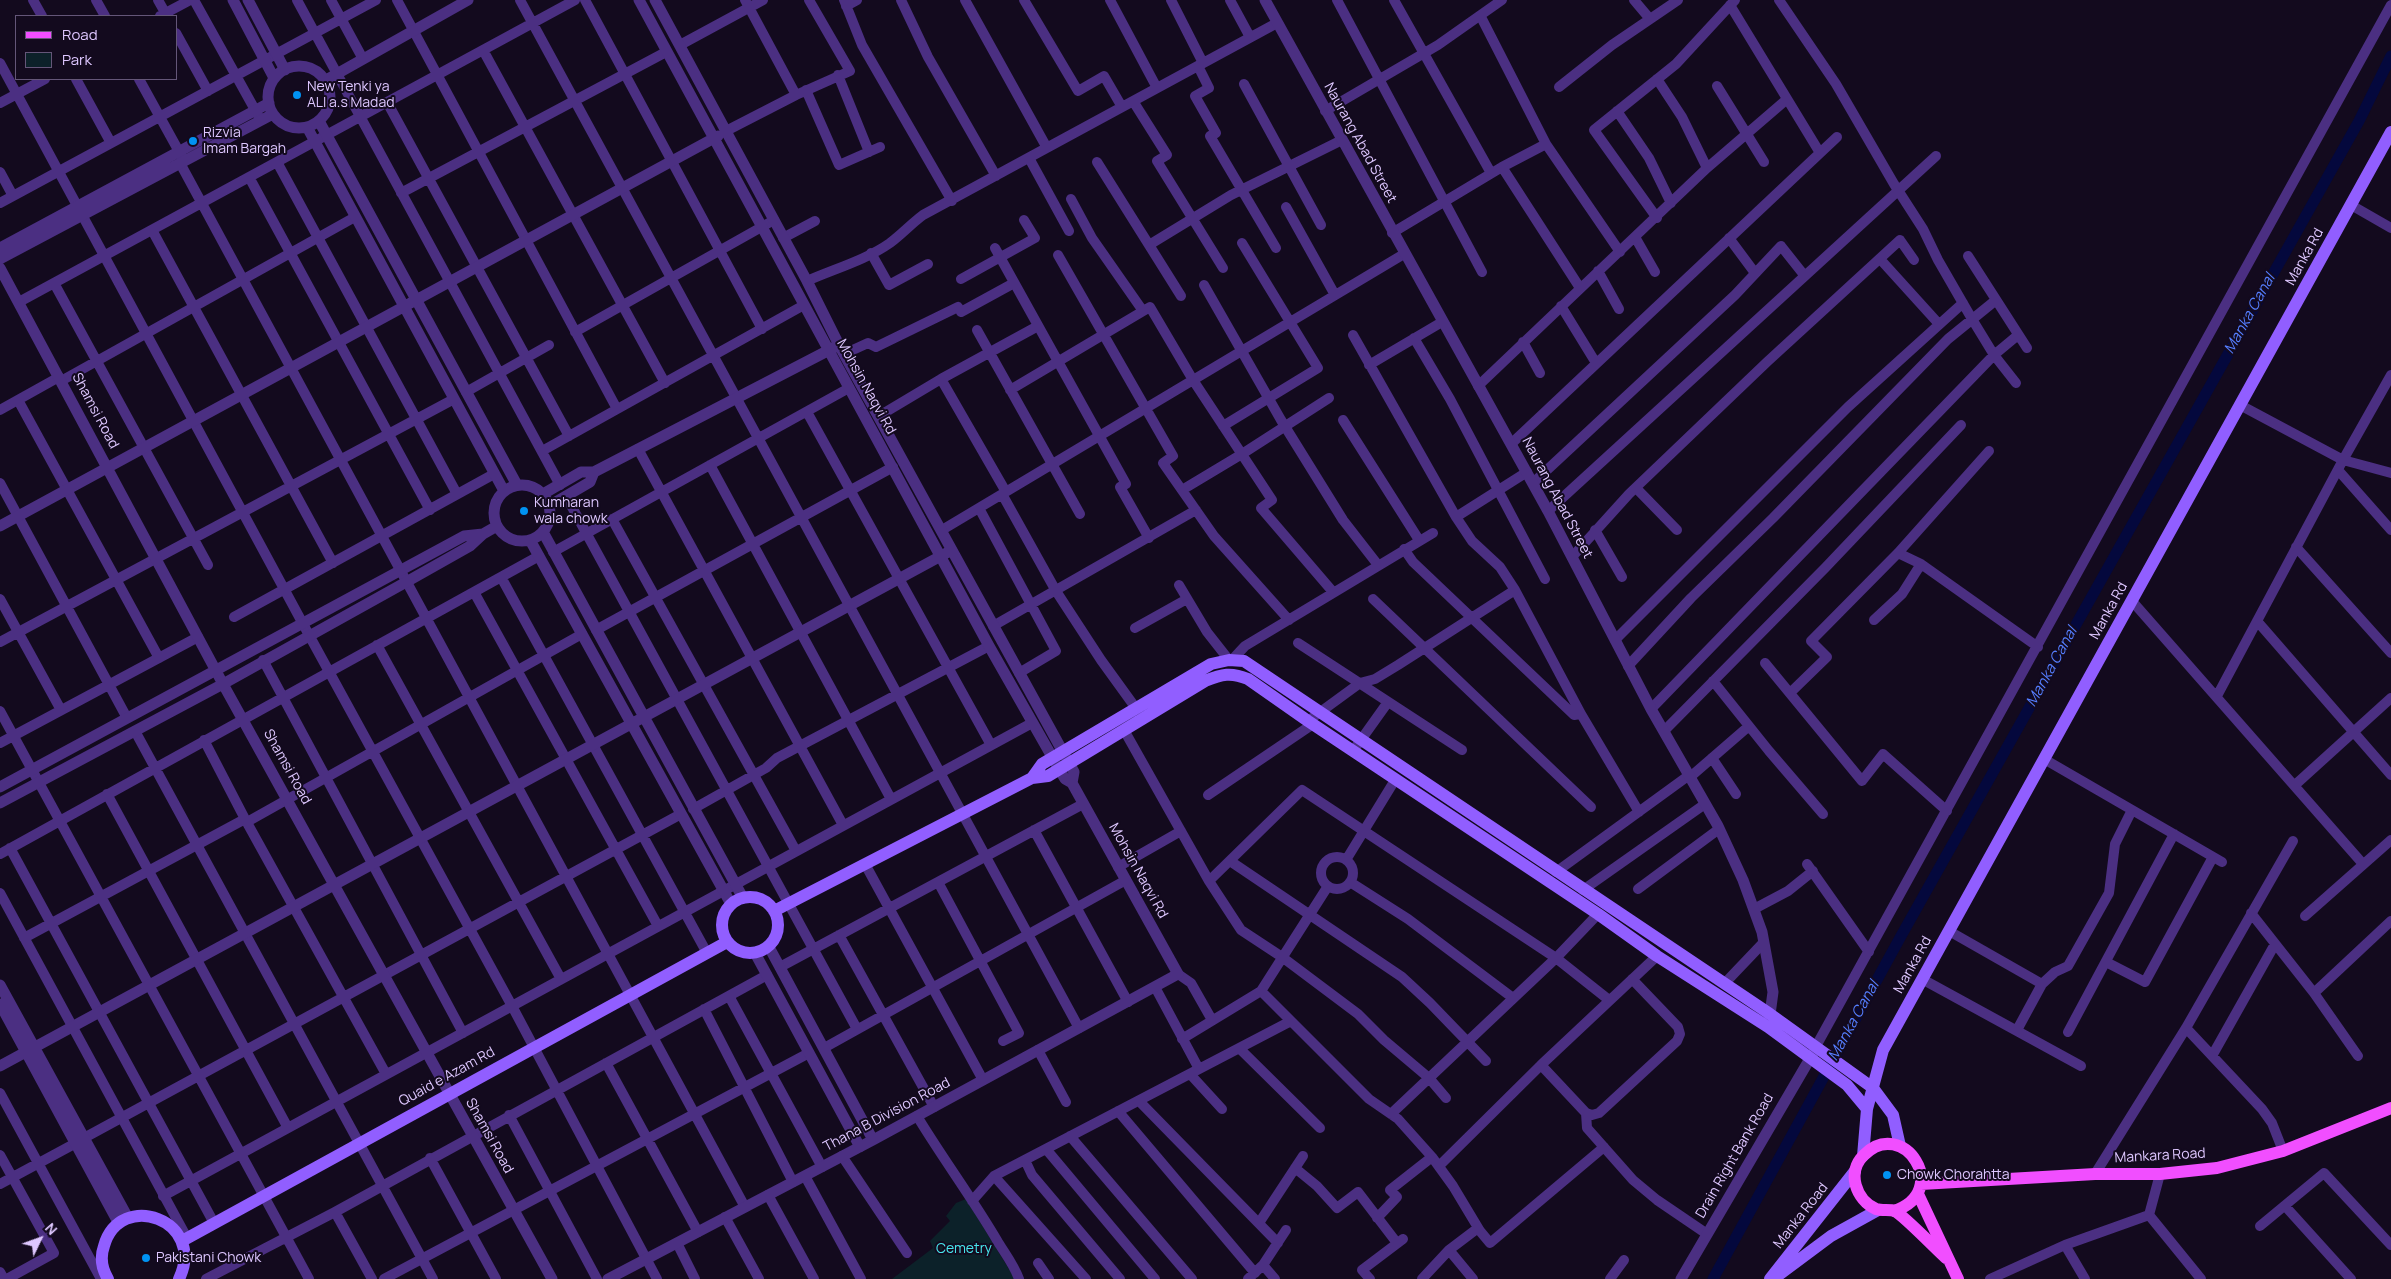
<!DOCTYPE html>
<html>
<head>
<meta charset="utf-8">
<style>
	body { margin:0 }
	#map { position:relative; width:2391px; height:1279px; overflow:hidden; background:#130a1e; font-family:Manrope,sans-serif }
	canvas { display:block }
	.legend { position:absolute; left:15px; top:15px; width:162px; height:65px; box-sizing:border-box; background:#130a1e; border:1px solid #645678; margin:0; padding:6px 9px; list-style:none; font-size:15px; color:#dec7ff }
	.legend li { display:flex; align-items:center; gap:10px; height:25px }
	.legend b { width:25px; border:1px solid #645678 }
	.north { position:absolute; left:15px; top:1214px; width:50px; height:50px; -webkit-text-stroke:4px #130a1e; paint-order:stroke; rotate:48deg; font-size:14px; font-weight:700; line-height:20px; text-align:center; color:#dec7ff }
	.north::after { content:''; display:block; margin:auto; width:18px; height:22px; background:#dec7ff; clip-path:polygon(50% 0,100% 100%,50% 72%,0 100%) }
</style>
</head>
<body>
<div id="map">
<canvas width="2391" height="1279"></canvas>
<ul class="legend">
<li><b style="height:6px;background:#f14eff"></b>Road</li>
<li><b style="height:14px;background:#0c2129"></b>Park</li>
</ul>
<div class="north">N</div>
</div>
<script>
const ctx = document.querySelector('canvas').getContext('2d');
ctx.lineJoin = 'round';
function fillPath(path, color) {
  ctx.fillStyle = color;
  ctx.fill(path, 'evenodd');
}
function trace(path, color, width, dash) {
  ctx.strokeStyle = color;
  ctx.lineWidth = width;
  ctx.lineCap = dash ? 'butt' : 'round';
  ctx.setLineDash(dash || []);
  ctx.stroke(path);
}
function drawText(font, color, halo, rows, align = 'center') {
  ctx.font = font + ' Manrope,sans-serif';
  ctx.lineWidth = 4;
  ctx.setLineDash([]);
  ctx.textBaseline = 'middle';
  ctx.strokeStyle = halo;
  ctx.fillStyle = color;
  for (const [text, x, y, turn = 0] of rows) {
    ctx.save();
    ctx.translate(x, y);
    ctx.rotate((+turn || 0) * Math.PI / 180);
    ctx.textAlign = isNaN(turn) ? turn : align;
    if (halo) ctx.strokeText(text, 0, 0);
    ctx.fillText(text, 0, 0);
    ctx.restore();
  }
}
const green = new Path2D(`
	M966,1199L1015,1279H892L933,1248L930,1241L950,1221L946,1216L956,1203Z`);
const canal = new Path2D(`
	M1713,1279L1901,936L2359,121L2391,56`);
const minor = new Path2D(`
	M33,0L42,16
	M96,0L105,16
	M158,0L167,16
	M194,0L259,117
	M297,0L560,485
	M331,0L363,59
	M397,0L617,409
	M520,0L1079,1028
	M585,0L762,329
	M745,0L796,95
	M844,0L862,45L952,201
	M901,0L928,57L996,176
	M965,0L1047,148
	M1024,0L1078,91L1104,76L1122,107
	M1110,0L1157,88
	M1171,0L1203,63
	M1230,0L1250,37
	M1337,0L1482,272
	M1394,0L1491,173
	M1634,0L1650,19
	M1779,0L1836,84L1894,184L1923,229L1938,260L1972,319L1994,355L2016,383
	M1730,5L1820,153
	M846,6L857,0
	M160,16L190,0
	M1481,17L1546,144L1620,252
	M176,33L208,91
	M680,45L763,0
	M483,50L665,383
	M0,63L309,635L512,1006L657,1279
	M1198,66L1209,88L1195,96L1216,133L1210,136L1276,248
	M838,75L869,152
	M76,79L111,143
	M139,79L182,157
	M1657,79L1682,117L1707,168
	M1244,84L1321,225
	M1717,86L1764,162
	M1559,87L1612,45L1678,0
	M806,90L839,165L880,147
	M1133,101L1167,155L1157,161L1223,268
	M387,102L569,436
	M0,103L45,79
	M1325,111L1438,45L1502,0
	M1617,111L1649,158L1671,203
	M726,131L796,95L850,71L809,0
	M1029,158L1069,231
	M277,162L457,494
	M1097,162L1181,296
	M180,163L745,1207
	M1502,167L1580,288
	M0,172L13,196
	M249,177L430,510
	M401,193L666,52
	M1071,199L1092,238L1143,311
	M0,203L376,0
	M2351,205L2391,228
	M1286,207L1335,295
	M1657,218L1594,130L1676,64L1735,0
	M152,230L333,563
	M1392,233L1502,167L1546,144
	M1635,237L1655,272
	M783,238L815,221
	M1729,238L1755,273
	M1149,245L1231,195L1342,140
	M995,248L1126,484L1120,487L1149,538
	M871,253L889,285L928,264
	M1058,255L1173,456L1163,463L1214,536L1289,620
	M1968,256L2027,348
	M1880,259L1938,323
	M1598,271L1619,309
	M961,279L1035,238L1024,220
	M807,281C834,269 866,260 890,243C902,234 911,224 923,215L1277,23
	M54,283L208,565
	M1204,285L1281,420L1343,520L1378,565
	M19,302L575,0
	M1561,306L1596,363
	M977,330L1080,514
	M575,332L774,220
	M1353,335L1456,517L1472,541L1500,567L1515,590L1581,714L1639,812
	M1414,338L1450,399L1545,579
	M1523,342L1540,373
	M844,354L868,343L876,347L958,307L961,312L1014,283
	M1369,365L1442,322
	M941,379L1006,492
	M61,381L355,217
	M1478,386L1707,168L1786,100
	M1010,390L1150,307L1193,380L1272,500L1261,508L1333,592
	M466,392L549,345
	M18,400L159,658
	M2240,405L2343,460L2391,473
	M0,410L59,377
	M807,412L991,745
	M879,416L941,379L1038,326
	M1343,420L1419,540
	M1223,426L1318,368L1242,243
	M1511,444L1837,137
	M638,449L843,825
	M542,451L804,305
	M710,465L891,799
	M2338,470L2391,530
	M0,483L127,718
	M1533,483L1735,295L1781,246L1804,275
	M1636,488L1677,530
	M1182,490L1242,454L1329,398
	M1002,494L1056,591L1101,660L1135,707
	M566,496L857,1029
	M979,508L1056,651L1019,673
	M1548,511L1936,156
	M1456,517L1527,472
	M612,519L796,851
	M942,530L1404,254
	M1595,530L1622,577
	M2296,547L2391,653
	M1404,549L1413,562L1574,715L1581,714
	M553,552L849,388
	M1898,553L1921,564L2038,647
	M1572,557L1629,494L1767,362L1900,240L1914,260
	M501,577L707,953
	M1179,585L1207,632L1229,660
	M474,592L658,926
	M0,599L61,710
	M1373,599L1591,807
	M2132,601L2363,864
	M234,617L494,474
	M1874,620L1902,594L1921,564
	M2257,621L2391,775
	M993,626L1196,510
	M1135,628L1187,599
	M596,630L893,467
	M1615,640L1848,407L1963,303
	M0,642L454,399
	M1298,643L1462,750
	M377,645L561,979
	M263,660L463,1033
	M1232,660L1245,646L1433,533
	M1765,663L1862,781L1883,754L1947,811
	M1628,666L1691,598L1773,518L1948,339L1996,300
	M1713,681L1769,751L1823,814
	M1790,693L1827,657L1811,641L1898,553L1989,451
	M2217,696L2343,460L2391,375
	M1651,709L1994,355L2018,335
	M0,711L309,1279
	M1308,721L1360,683L1375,679L1398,665L1515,590
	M1124,730L1209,881L1241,930L1282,957L1358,1014L1384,1040L1429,1078L1446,1098
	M135,731L433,1279
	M1664,731L1825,568L1961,425
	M204,740L245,819L386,1074
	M0,743L198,637
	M1353,751L1388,702
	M1712,758L1736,794
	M2044,759L2222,862
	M1689,778L1749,726
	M2295,785L2391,698
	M107,794L288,1128
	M1208,795L1313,724
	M693,809L766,768L777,758L989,646
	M247,822L582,634
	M1034,830L1128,1002
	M10,848L214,1223
	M0,854L539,556
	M1321 873a16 16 0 1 1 32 0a16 16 0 1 1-32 0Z
	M1346,860L1395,780
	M1230,861L1402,977L1430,1003L1486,1061
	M865,864L983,1080
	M1807,864L1869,952
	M1118,867L1181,831
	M1556,872L1688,776
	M1209,881L1302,790L1556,958L1609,1000
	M938,882L1019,1033L1003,1041
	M1350,882L1408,919L1513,998
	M1638,889L1719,829
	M1583,890L1705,804
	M0,893L187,1238
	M1754,909L1788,891L1813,871
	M2251,913L2314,993L2358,1056
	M2305,916L2391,840
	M1949,931L2042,984
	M839,935L934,1107
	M24,938L245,819
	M2106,962L2145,982L2213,857
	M780,967L1083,804
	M1178,974L1191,983L1212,1020
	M1922,979L2081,1066
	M1724,984L1764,942
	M1155,987L1199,1069
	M1261,991L1369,1099L1398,1119L1432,1157L1453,1186L1480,1231L1490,1243L1604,1147
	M2314,993L2391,921
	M729,996L822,1167
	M704,1009L793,1182
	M2186,1028L2262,1109L2272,1123L2283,1151
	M2017,1030L2042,984L2055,972L2068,966L2109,893L2115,844L2132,810
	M2068,1032L2174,834
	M1182,1039L1261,991L1328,886
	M824,1048L1126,880
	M1239,1048L1320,1128
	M1815,1048L2391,5
	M1038,1050L1066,1102
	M2212,1056L2275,944
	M606,1063L698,1232
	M1541,1065L1586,1113L1592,1115L1599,1113L1677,1041L1680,1034L1678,1027L1632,979
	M1190,1074L1222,1109
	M0,1093L101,1279
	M1139,1101L1278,1243
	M1118,1111L1255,1273
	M1586,1113L1587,1128L1633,1180L1657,1200L1707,1234
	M1391,1114L1556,958L1598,914
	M509,1115L597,1279
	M917,1116C943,1159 973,1199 998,1242C1006,1255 1014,1265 1019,1279
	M1070,1136L1192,1279
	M84,1138L681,814
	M1046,1149L1155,1279
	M0,1155L54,1253L7,1279
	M842,1156L907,1253
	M430,1158L496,1279
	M1025,1160L1032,1175L1120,1279
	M1439,1166L1541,1065L1657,956
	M1295,1168L1317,1186L1337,1208L1358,1192L1397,1243
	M2095,1174L2186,1028L2293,841
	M2160,1174L2149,1215L2201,1279
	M805,1176L861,1279
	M994,1176L1086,1279
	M0,1184L76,1143
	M768,1195L814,1279
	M163,1196L1032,723
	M972,1201L994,1176L1291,1021
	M2285,1206L2351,1279
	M335,1212L372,1279
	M725,1217L759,1279
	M1377,1218L1397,1197L1390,1190L1432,1157
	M1259,1223L1303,1156
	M2260,1226L2324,1173L2391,1245
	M677,1243L695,1279
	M2065,1245L2085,1279
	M1449,1250L1473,1279
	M1038,1263L1049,1279
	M1263,1265L1275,1279
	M0,1272L4,1279
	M206,1279L335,1212L767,975
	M384,1279L809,1053
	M1248,1279L1263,1265L1286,1230
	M1370,1279L1362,1270L1403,1239
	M1422,1279L1449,1250L1478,1228
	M1610,1279L1624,1260
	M1990,1279L2065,1245L2149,1215`);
const tertiary = new Path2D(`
	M233,0L274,78
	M248,0L285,70
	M655,0L807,281L839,345L1074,772L1072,783
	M1265,0L1548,511L1651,709L1718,826L1743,880L1762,932L1773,992L1769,1022
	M268 97a31 31 0 1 1 62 0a31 31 0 1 1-62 0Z
	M326,80L468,0
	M319,121L517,485
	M307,127L504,491
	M0,248L269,103
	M0,259L273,114
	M0,268L223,684L552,1279
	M494 513a28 28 0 1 1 56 0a28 28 0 1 1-56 0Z
	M543,494L581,472H594L835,347
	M549,506L590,482L594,472
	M0,526L718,136
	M543,532L743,898
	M530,540L731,904
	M0,787L464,536L483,534
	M0,803L223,684L408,581L470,546L483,534L497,526
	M769,947L873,1140
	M755,953L860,1147
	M0,985L128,1218
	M0,1004L119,1224
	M0,1066L952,550
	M608,1279L873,1140L1178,974L1072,783L1065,779L1059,769L989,646L639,0
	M1681,1279L1815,1050`);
const secondary = new Path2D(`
	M1032,778L1042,764L1211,664L1229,660L1244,661L1770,1014L1873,1088L1893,1115L1900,1146
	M722 925a28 28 0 1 1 56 0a28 28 0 1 1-56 0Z
	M774,911L1032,778L1048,776L1205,681C1222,674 1231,672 1248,679L1308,721L1598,914L1657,956L1768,1027L1847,1085L1867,1109
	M1863,1156L1867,1109L1883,1050L2391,132
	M182,1241L727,942
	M1780,1274L1831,1236L1878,1210
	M108,1279C102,1269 100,1257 104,1246C120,1189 207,1220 179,1279
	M1770,1279L1855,1171`);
const primary = new Path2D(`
	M1921,1184L2095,1174H2160L2217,1168L2283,1151L2391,1108
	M1918,1194L1958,1279
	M1894,1211C1953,1191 1903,1116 1864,1155C1846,1172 1856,1200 1876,1209C1882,1211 1890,1209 1895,1211C1904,1216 1936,1249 1946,1258`);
const markers = [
	[297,95,5,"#0092f2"],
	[193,141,5,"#0092f2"],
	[524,511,5,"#0092f2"],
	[1887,1175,5,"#0092f2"],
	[146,1258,5,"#0092f2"]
];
const poiNames = [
	["New Tenki ya",307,87],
	["ALI a.s Madad",307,103],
	["Rizvia",203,133],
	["Imam Bargah",203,149],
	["Kumharan",534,503],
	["wala chowk",534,519],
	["Chowk Chorahtta",1897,1175],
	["Pakistani Chowk",156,1258]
];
const streetNames = [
	["Naurang Abad Street",1360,143,61],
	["Manka Rd",2305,257,-61],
	["Mohsin Naqvi Rd",866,387,61],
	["Shamsi Road",95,411,62],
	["Naurang Abad Street",1557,498,62],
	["Manka Rd",2109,611,-61],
	["Shamsi Road",287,767,61],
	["Mohsin Naqvi Rd",1138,871,61],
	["Manka Rd",1913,965,-61],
	["Quaid e Azam Rd",447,1077,-29],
	["Thana B Division Road",887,1115,-28],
	["Shamsi Road",489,1136,61],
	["Drain Right Bank Road",1735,1156,-60],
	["Mankara Road",2160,1156,-3],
	["Manka Road",1801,1216,-52]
];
const parkNames = [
	["Cemetry",964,1249]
];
const waterNames = [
	["Manka Canal",2250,314,-61],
	["Manka Canal",2052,667,-61],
	["Manka Canal",1854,1021,-61]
];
fillPath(green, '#0c2129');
trace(canal, '#04083d', 11);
trace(minor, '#4b2f82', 10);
trace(tertiary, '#4b2f82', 11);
trace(secondary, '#915eff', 12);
trace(primary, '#f14eff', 12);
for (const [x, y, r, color] of markers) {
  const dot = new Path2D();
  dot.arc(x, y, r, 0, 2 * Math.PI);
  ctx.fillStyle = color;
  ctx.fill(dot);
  trace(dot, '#130a1e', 2);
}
drawText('14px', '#dec7ff', '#130a1e', poiNames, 'left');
drawText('14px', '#dec7ff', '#130a1e', streetNames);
drawText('14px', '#47e4eb', '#130a1e', parkNames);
drawText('italic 15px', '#557eff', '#130a1e', waterNames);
</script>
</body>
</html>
